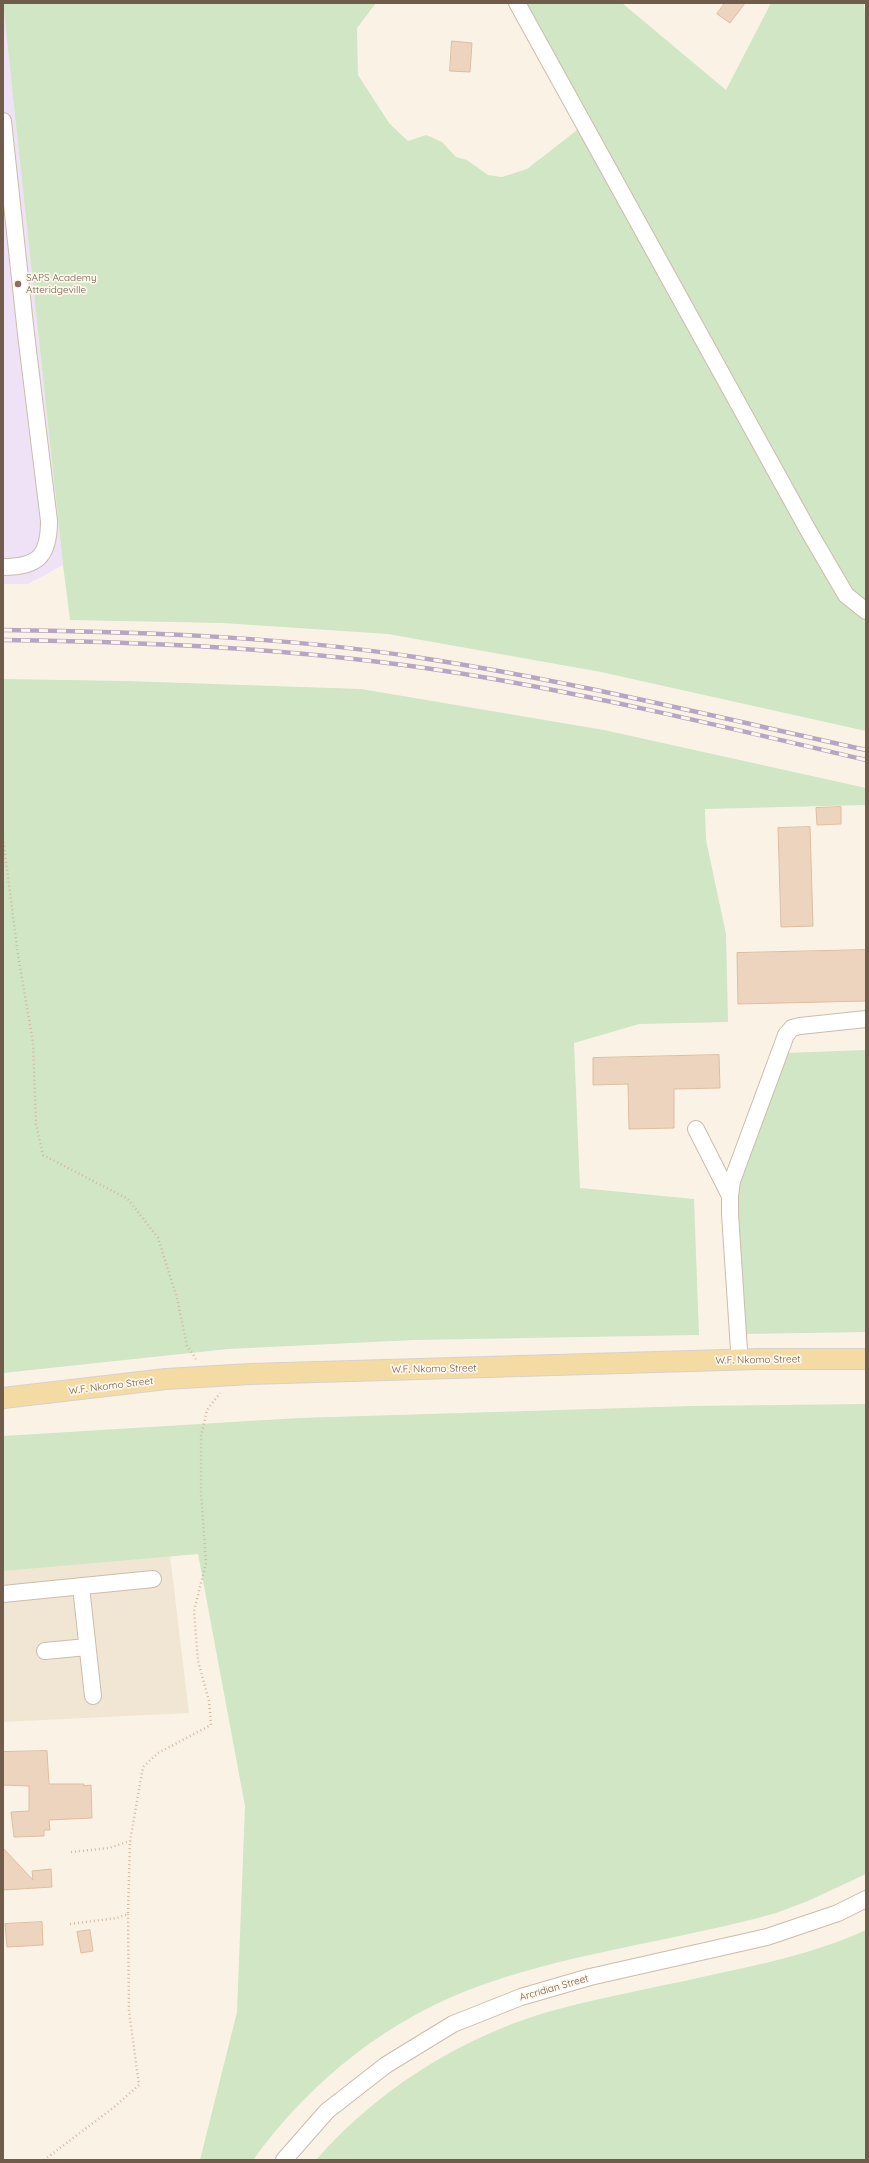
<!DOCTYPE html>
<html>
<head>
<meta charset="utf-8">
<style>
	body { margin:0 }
	#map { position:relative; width:869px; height:2163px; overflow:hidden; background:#faf3e5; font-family:Quicksand,sans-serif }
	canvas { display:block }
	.frame { position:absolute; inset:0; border:4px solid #715c4c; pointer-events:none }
</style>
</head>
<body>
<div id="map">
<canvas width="869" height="2163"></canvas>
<div class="frame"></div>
</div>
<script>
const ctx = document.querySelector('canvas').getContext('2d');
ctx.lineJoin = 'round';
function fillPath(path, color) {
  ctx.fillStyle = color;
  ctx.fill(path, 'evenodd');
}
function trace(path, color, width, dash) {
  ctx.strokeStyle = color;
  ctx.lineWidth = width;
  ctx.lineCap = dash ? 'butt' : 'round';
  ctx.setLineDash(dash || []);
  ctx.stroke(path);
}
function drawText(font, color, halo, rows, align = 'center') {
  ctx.font = font + ' Quicksand,sans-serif';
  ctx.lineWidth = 3.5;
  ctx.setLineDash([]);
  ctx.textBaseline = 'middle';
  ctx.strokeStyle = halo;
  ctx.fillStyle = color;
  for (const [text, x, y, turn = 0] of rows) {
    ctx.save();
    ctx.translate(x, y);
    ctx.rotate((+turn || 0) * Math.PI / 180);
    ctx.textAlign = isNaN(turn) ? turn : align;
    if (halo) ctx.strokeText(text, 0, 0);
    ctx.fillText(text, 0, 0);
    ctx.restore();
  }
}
const residential = new Path2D(`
	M170,1555L189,1713L3,1722V1571Z`);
const education = new Path2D(`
	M3,3L63,565L28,584H3Z`);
const green = new Path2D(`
	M3,3H376L357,28L358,75L389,123L408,141L426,135L442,142L456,157L467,160L488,175L502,177L527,169L590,120L525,3H622L726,90L771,3H864L866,24V731L601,672L388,634L222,623L70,620L63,565Z
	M3,679L126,681L361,689L604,730L866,788V805L705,809L706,840L726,934L728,1022L639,1024L574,1043L580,1188L694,1199L699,1335L414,1340L228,1349L3,1373Z
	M866,1050V1332L744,1334L735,1193L786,1053Z
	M866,1404V1874L808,1901L776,1913C680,1940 579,1951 485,1984C391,2016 311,2080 253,2160H200L237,2012L245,1806L198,1554L3,1571V1436L298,1418L691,1406Z
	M866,1930V2160H316C375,2092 458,2039 544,2013C596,1998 649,1989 702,1977C757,1965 814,1954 866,1930Z`);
const building = new Path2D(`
	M725,3H745L730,23L717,14Z
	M452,41L472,43L470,72L450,71Z
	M841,807V824L817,825L816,808Z
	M810,827L813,926L781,927L778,828Z
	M866,950V1001L738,1004L737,953Z
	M719,1055L720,1088L674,1089V1128L629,1129L628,1084L593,1085V1058Z
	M47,1751L49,1784H84V1786L91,1785L92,1818L49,1820L50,1830H44V1836L14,1837L11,1812L29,1811V1786L3,1785V1752Z
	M3,1848L33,1880L32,1871L51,1869L52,1887L3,1890Z
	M42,1922L43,1945L7,1947L5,1924Z
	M90,1930L93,1951L81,1953L77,1932Z`);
const path = new Path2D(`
	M3,838L18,955L33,1042L36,1124L43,1155L128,1199L158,1238L177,1298L187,1346L196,1359
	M71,1852L109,1848L130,1841L143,1767L158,1753L211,1725L209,1701L198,1661L194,1611L206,1563L201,1493V1436L207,1410L220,1393
	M70,1924L117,1918L128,1914L130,1841
	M44,2160L113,2108L139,2085L129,2011L128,1914`);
const minor = new Path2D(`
	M517,3L808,530L846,595L866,611
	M3,121L26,334L49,521C49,556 38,567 3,567
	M696,1129L730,1196
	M742,1359L739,1350L730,1214V1196L732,1181L786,1035L792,1028L800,1026L866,1019
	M81,1587L93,1696
	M3,1594L153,1579
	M45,1651L87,1647
	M284,2160L327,2111L386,2065L453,2024L521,1997L590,1977L767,1937L838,1913L866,1899`);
const major = new Path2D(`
	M3,1398L166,1379L250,1374L759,1359H866`);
const rail = new Path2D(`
	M3,630C141,632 278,636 415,657C567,680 716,717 866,750
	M3,640C166,642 328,650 488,678C615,700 741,731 866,760`);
const markers = [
	[18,284,4,"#8d6e63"]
];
const educationNames = [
	["SAPS Academy",26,278],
	["Atteridgeville",26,290]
];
const streetNames = [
	["W.F. Nkomo Street",758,1360,-1],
	["W.F. Nkomo Street",434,1369,-1],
	["W.F. Nkomo Street",111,1386,-7],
	["Arcridian Street",554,1988,-16]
];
fillPath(residential, '#f1e6d4');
fillPath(education, '#f0e2f6');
fillPath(green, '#d0e6c5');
fillPath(building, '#edd4bf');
trace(building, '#debca1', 1);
trace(minor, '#cbbcac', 18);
trace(major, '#d7d1cd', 22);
trace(path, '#d2b8a2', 2.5, [1, 3]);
trace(minor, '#fff', 16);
trace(major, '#f3dba3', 20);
trace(rail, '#b7a5c3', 4.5);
trace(rail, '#fdf7eb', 3, [9]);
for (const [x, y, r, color] of markers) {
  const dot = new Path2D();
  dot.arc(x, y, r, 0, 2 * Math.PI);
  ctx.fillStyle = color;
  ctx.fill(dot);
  trace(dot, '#fdf7eb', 1.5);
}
drawText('10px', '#785e54', '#fdf7eb', educationNames, 'left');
drawText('10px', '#715c4c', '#fdf7eb', streetNames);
</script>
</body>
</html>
